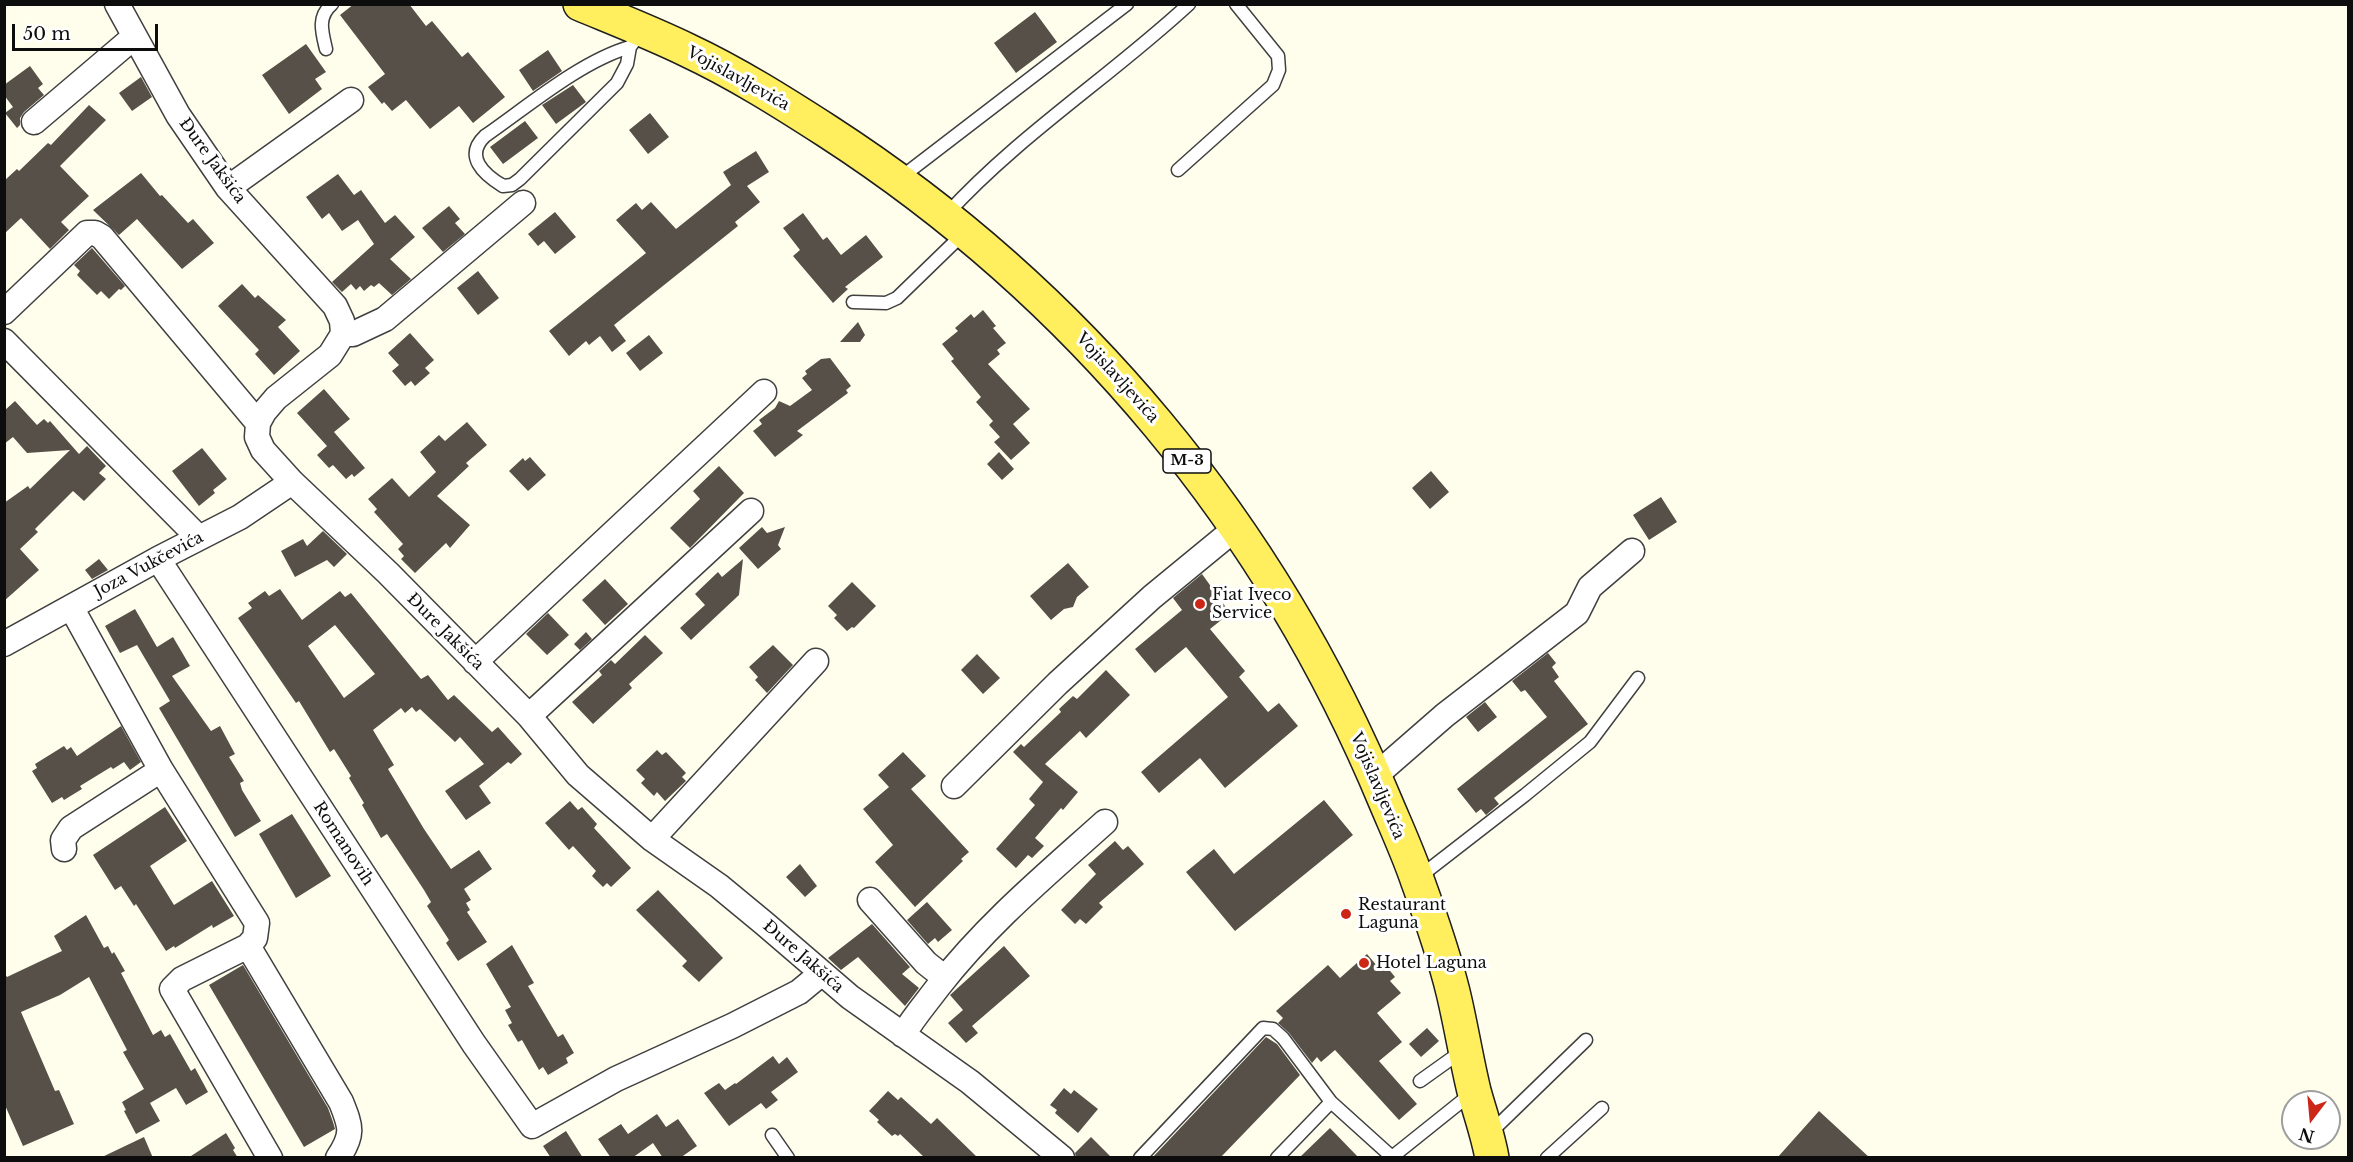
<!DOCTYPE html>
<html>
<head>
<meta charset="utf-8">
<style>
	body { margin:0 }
	#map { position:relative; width:2353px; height:1162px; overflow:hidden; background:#fffeed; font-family:"Libre Baskerville",serif }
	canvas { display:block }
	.frame { position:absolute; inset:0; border:6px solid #0d0d0d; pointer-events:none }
	.north { position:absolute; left:2281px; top:1090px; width:60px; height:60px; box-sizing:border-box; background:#fff; border:2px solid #9e9e9e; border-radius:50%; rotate:196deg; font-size:16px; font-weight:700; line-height:24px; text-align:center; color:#0d0d0d }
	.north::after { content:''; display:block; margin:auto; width:21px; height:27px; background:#cc2616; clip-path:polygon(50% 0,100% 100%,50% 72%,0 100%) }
	.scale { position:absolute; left:12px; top:24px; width:146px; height:27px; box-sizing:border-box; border:3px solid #0d0d0d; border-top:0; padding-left:8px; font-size:18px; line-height:21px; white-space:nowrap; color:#0d0d0d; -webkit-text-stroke:4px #fff; paint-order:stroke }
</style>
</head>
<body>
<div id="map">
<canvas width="2353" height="1162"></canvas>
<div class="frame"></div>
<div class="north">N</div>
<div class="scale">50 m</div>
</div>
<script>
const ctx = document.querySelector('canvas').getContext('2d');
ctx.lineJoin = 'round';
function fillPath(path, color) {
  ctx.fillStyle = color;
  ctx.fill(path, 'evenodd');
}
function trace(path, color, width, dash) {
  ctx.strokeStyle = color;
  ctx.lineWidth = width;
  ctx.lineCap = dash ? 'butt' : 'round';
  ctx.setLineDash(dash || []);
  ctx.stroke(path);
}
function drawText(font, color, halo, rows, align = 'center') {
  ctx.font = font + ' "Libre Baskerville",serif';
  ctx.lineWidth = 6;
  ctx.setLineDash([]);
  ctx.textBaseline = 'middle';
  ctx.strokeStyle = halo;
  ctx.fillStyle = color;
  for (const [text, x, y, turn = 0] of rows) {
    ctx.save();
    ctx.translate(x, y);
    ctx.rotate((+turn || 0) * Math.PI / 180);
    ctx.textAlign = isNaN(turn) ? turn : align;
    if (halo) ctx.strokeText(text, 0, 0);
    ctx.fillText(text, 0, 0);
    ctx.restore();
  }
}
const building = new Path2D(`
	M354,4H409L426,26L432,21L462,57L468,52L505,97L473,123L459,106L430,129L406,100L392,111L384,102L382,104L368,87L385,74L340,15Z
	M1035,12L1057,42L1016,73L994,43Z
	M306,44L326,72L315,79L322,89L289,114L262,75Z
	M548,50L562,71L533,91L519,70Z
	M30,66L43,84L38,88L44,95L24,112L20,118V125L17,128L5,113L13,107L4,95V85Z
	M141,77L152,97L132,111L119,93Z
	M573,85L586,102L556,124L542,105Z
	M89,105L106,120L60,166L89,196L61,222L69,230L50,249L21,218L4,234V181L17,169L19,171L48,143L51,145Z
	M650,113L669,137L648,154L629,130Z
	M525,121L538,138L503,164L490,147Z
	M756,151L769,172L747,186L760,202L735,222L738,226L614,325L626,341L612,352L600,336L589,345L586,341L569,356L549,331L646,253L616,220L636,203L642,210L651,202L676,229L731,185L723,172Z
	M141,173L160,196L162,195L188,223L193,219L214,243L182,269L137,219L119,235L93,210Z
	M338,174L354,195L361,190L385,223L395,215L415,237L390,259L411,279L392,295L379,283L374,287L371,285L364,291L360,286L356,290L351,284L342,292L332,282L374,244L358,220L342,231L329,213L322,219L306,197Z
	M449,206L460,219L455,223L465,234L443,252L422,228Z
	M555,212L576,237L555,254L544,241L538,246L528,234Z
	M803,213L823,240L827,237L841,255L866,235L883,257L845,287L848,289L833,303L793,256L800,250L783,228Z
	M92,248L125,286L121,290L119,289L109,299L101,291L97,295L77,275L80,271L74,265Z
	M478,271L499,298L478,315L457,288Z
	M242,284L255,298L258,295L286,320L278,327L300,351L274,375L255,354L259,350L218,306Z
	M983,310L996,326L993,328L1006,343L997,350L1000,354L988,364L1030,409L1013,424L1030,443L1011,460L994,442L1000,437L989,425L993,421L976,402L981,397L951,361L954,359L942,344L958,331L955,328L971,314L974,318Z
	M858,322L865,335L860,342H840Z
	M410,333L434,360L425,368L430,373L415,386L411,381L405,386L392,371L399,365L388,353Z
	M649,335L663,353L640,371L626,353Z
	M830,358L851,386L846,390L848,393L797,431L803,435L775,457L753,431L762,424L759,420L775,408L779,401L790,406L812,390L802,378L807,374L805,371L821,359Z
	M324,389L350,419L334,432L365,468L354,477L352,474L346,479L333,465L329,468L317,455L327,446L297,413Z
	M15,401L37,425L44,419L48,423L50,421L79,454L87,446L106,466L99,473L106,479L84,501L73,491L35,529L38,532L20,549L39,570L4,601V503L28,486L30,489L70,450L27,453L13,437L4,444V411Z
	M467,422L487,445L466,463L469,466L437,496L470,525L450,548L446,543L415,573L401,559L404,556L398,549L403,544L374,512L377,509L368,499L392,478L409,497L436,472L420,452L439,435L445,441Z
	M202,448L227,479L213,490L215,493L199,506L172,471Z
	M999,452L1014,469L1002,480L987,464Z
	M530,457L546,475L528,491L509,471L523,458L525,461Z
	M719,466L744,493L690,548L670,528L700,499L693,491Z
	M1431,471L1449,492L1430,509L1412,488Z
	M1661,497L1677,522L1649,540L1633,515Z
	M762,527L767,533L785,527L778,545L781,549L758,569L739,548Z
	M323,531L347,554L334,567L327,560L295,577L281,551L303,539L307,546Z
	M99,559L108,570L92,579L85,570Z
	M743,559L739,595L691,640L680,628L705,605L695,594L718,572L722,577Z
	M1068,563L1089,587L1077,597L1073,607L1064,609L1051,620L1030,596Z
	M1202,574L1230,613L1210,629L1245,671L1239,677L1268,712L1279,703L1298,726L1225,788L1200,758L1159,793L1141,772L1228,697L1186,647L1155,673L1135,649L1182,610L1173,598Z
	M605,579L628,604L605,625L582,600Z
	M852,582L876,606L854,628L852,627L847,631L834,618L837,615L828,606Z
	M280,589L302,620L340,591L345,597L351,593L421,679L428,675L448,700L454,695L492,732L498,727L522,754L511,764L508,762L479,786L491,803L466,820L445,791L484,764L460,737L455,742L420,709L416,712L412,707L405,713L401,708L373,730L394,765L388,769L424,829L451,869L479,850L492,869L464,889L471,900L466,903L470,910L467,912L487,942L458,961L446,943L449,940L427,906L431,902L424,890L387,834L381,838L362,805L364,803L349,778L351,776L334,749L330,752L299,701L296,703L238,618L252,608L248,603L265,591L269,596ZM335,625L375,674L344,698L308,646Z
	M135,609L157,647L173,637L190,666L172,676L211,731L220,726L235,754L229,757L244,781L240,783L242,790L261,821L235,837L159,708L170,701L137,645L120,653L105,626Z
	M548,613L569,635L547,655L526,634Z
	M586,632L592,639L580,650L574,644Z
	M645,635L663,653L629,684L632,688L593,724L572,702L602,675L599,671L611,660L615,664Z
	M773,645L793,665L767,693L755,680L758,677L749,667Z
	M1548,653L1556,663L1552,667L1559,677L1554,681L1588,724L1494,798L1499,804L1486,815L1481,809L1476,813L1457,789L1547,717L1525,690L1521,692L1512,681Z
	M977,654L1000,678L983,694L961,670Z
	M1106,670L1130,695L1086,738L1080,731L1045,764L1078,792L1063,810L1061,808L1035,838L1044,846L1032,858L1028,855L1016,868L996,849L1035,805L1029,799L1043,782L1013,752L1021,744L1024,747L1061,712L1059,709L1073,696L1077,699Z
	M1485,702L1497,717L1478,732L1466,717Z
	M121,726L141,762L130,770L124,762L113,769L111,767L80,786L82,789L64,800L62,797L52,803L32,771L37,768L35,764L64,746L67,750L71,747L77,756Z
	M657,750L662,755L666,752L686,773L682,777L686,781L665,801L657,792L654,796L641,783L645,779L636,770Z
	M903,752L926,776L911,789L969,852L961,859L963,861L915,907L875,862L893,845L863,809L889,787L878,775Z
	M1324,800L1353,835L1235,931L1186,872L1214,849L1234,874Z
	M570,801L578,810L582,807L597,824L594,828L631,868L611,887L607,883L603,887L592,876L596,871L573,846L569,850L545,823Z
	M165,807L187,841L150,866L174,905L212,881L234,916L213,928L212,925L175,948L174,946L166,951L136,904L134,906L121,886L115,890L93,855Z
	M292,814L331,876L296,898L259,834Z
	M1115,841L1123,850L1128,846L1144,864L1099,903L1103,907L1086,924L1080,919L1075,924L1061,910L1096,874L1088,865Z
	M800,864L817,886L805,897L786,877Z
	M658,890L723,958L699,982L682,966L687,961L636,910Z
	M927,902L952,930L938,942L935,938L928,944L907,920Z
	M86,915L104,948L108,946L112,954L114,952L125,971L121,973L153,1035L161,1030L165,1037L170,1034L191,1071L195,1068L208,1092L186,1105L176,1088L150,1103L160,1121L136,1134L124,1111L126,1110L122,1102L144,1089L123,1052L127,1050L89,977L60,995L21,1012L55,1091L59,1090L74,1124L23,1146L4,1103V973L7,977L62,951L54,936Z
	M872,924L910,967L902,974L919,988L905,1006L858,957L841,970L828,958Z
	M512,945L534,983L528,986L558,1037L563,1034L574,1053L566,1058L568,1063L548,1075L543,1067L539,1070L522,1040L518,1042L508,1025L512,1023L505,1010L511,1007L486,964Z
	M1004,946L1030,976L972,1026L978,1033L966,1043L948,1023L963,1010L950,995Z
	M1367,954L1378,967L1383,962L1395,977L1390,981L1401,993L1377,1013L1402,1042L1379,1061L1417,1104L1399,1120L1335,1050L1321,1062L1317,1057L1312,1063L1289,1033L1278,1023L1283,1018L1276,1011L1328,965L1340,978Z
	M243,965L328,1108L333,1122L335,1129L304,1147L209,985Z
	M1427,1028L1439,1041L1421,1057L1409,1044Z
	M1266,1037L1277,1044L1300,1075L1220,1158H1152Z
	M773,1056L779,1064L787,1057L798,1072L771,1092L778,1100L766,1109L761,1103L729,1126L704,1093L719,1083L725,1090L735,1083L736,1084Z
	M1064,1088L1071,1094L1074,1090L1098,1109L1078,1133L1055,1113L1057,1110L1050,1105Z
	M888,1091L898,1100L901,1097L931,1124L937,1118L978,1158H925L900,1134L898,1136L895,1134L892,1136L877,1122L879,1120L869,1111Z
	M1819,1111L1870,1158H1777Z
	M657,1114L666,1127L678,1119L697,1146L680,1158H663L653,1143L632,1158H611L598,1139L621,1124L628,1134Z
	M1330,1128L1359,1158H1299Z
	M566,1131L583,1158H551L543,1146Z
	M226,1133L235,1148L233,1150L238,1158H188Z
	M144,1137L153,1158H100Z
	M1091,1137L1112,1158H1076L1075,1153Z`);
const service = new Path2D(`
	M630,47C581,61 527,107 485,136C464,156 483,174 503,186L512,185L520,179L617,83L627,64L630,47L642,31
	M326,49C322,32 317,17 332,4
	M1178,170L1273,85L1279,70L1278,56L1236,4
	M899,179L1127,4
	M946,215C1019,135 1110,77 1189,4
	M853,302L886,303L897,298L964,233
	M1418,878L1525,795L1590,742L1638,678
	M1420,1081L1462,1051
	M1489,1134L1586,1040
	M772,1135L788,1158
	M1140,1158L1263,1028L1273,1029L1283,1038L1331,1102
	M1277,1158L1331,1102L1392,1157L1472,1093
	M1547,1158L1602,1108`);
const minor = new Path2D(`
	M117,4L178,115L228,188L335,306L342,321L343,334L330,355L276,398L264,412L258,423L257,437L263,450L292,482L388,573L529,716L578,775L652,839L719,886L765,924L850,997L970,1082L1062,1158
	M34,122L134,37
	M228,188L351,100
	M4,312L87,233H95L102,237L258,423
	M343,334H353L385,319L523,203
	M4,341L199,538
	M158,559L474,1044L532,1126L616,1079L732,1026L799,992L822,973
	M71,607L161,770L257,923L255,938L248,946L182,979L172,989L270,1158
	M4,644L158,559L240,517L292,482
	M475,662L764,392
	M529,716L751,511
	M1375,776L1445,715L1577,613L1590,587L1632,551
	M954,786L1058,683L1152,597L1236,528
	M652,839L816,661
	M64,849L63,840L71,828L161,770
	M870,900L926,963L945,978
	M248,946L341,1102C351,1127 354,1134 338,1158
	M903,1035C913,1018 926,1003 938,987C987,924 1046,875 1105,822`);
const primary = new Path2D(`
	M580,4C616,19 652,33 687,50C736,73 782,102 827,131C1079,294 1271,526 1386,803C1397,829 1409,855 1418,882C1431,918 1444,955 1453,992C1461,1025 1466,1058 1474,1091C1480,1113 1488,1135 1492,1158`);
const markers = [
	[1200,604,6,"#cc2616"],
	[1346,914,6,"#cc2616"],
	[1364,963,6,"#cc2616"]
];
const shields = [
	[1187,461,48]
];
const shieldNames = [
	["M-3",1187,461]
];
const streetNames = [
	["Vojislavljevića",738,79,29],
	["Đure Jakšića",212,161,54],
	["Vojislavljevića",1117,378,48],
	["Joza Vukčevića",149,565,-28],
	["Đure Jakšića",445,632,45],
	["Vojislavljevića",1377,786,67],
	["Romanovih",343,844,57],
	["Đure Jakšića",803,957,41]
];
const poiNames = [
	["Fiat Iveco",1212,595],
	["Service",1212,613],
	["Restaurant",1358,905],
	["Laguna",1358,923],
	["Hotel Laguna",1376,963]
];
fillPath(building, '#575048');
trace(service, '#404040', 15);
trace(minor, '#404040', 27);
trace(primary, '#1e1e1e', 36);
trace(service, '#fff', 12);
trace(minor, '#fff', 24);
trace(primary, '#ffee5d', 33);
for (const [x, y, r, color] of markers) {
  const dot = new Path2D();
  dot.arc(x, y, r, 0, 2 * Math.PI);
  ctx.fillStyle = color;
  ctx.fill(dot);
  trace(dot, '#fff', 2);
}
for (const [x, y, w] of shields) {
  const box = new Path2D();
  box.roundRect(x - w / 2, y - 12, w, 24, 4.5);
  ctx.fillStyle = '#fff';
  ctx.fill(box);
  trace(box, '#0d0d0d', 1.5);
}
drawText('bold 15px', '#0d0d0d', null, shieldNames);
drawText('16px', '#0d0d0d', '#fff', streetNames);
drawText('16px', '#0d0d0d', '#fff', poiNames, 'left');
</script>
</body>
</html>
